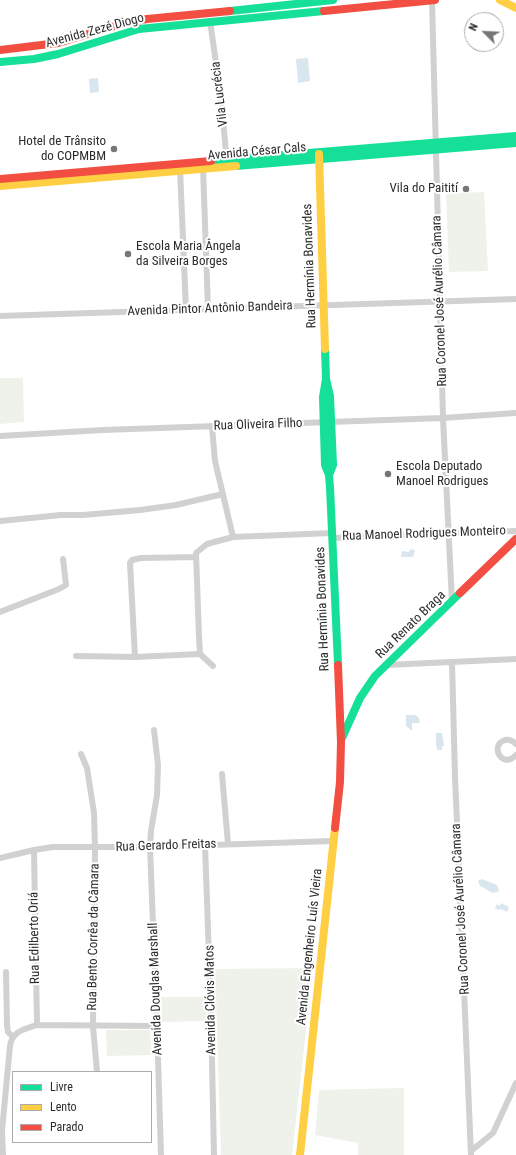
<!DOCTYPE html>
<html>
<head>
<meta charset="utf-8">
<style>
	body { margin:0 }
	#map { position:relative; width:516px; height:1155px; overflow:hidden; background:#fff; font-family:"Roboto Condensed",sans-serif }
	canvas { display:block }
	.legend { position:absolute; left:12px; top:1071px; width:140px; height:72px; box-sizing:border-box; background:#fff; border:1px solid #ababab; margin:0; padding:5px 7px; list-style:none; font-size:12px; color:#2c2c2c }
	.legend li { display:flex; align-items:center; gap:8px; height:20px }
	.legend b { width:20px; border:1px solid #ababab }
	.north { position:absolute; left:464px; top:12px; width:40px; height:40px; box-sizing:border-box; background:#fff; border:1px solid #ababab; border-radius:50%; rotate:294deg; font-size:11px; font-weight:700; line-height:16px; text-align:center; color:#2c2c2c }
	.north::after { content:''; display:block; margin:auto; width:14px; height:18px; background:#767676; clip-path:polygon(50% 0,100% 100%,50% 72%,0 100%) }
</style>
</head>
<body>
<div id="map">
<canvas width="516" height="1155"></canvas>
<ul class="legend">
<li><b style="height:5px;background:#16e098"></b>Livre</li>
<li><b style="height:5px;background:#ffcf43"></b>Lento</li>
<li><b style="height:5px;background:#f24e42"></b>Parado</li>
</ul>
<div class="north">N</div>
</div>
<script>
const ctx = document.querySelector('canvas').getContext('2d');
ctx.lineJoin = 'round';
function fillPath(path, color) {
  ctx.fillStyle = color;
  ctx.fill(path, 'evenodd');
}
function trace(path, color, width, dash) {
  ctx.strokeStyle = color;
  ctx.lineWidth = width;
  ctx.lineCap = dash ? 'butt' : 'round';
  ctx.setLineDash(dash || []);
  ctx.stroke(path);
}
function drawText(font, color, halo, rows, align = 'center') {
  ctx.font = font + ' "Roboto Condensed",sans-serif';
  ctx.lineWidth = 4;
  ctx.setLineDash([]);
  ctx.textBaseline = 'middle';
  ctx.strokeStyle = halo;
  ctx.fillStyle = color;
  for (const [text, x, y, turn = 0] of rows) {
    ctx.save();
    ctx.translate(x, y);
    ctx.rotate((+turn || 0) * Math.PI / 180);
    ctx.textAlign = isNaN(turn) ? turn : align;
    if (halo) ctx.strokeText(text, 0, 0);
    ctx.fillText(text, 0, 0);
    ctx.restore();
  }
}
const green = new Path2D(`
	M484,192L488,271L449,272L446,194Z
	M0,378H23L24,422L0,424Z
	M313,968L292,1155H221L215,969Z
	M161,997H205L207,1021L162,1022Z
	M106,1030H150L152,1055L107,1056Z
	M404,1088V1155H358V1143L315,1135L319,1090Z`);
const water = new Path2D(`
	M308,58L310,81L298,83L296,59Z
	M98,78L99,92L90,93L89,79Z
	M411,549L415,550L413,557H401L402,551L408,552Z
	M406,715H415L419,718L420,723H412V731L406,726Z
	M436,733H442L444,746H442V750H437V747L436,746Z
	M482,879L497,885L499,891L493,893L480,886L478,881Z
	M501,903L509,907L507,912L501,909L498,910L495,908L497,904L500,906Z`);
const street = new Path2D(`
	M432,0L443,418L452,602
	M210,21L221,98L227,163
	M203,167L208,309
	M180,168L186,311
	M0,316L516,299
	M212,427L215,461L233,537
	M0,436L103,430L443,418L516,413
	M0,521L61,515H83L140,510L176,505L223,494
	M332,538L516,531
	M0,612L59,589L66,585L63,559
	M76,656L135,657L200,654
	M135,657L130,563L132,560L141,558L196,557
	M452,662L455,776L471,1155
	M386,665L516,659
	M213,666L200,654L199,637L196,553L207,544L233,537L332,533
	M154,730L158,765L157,795L151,831L150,847L157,1026L161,1155
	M516,744C513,741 509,739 505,740C489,745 502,770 516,755
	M81,754L87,768L94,813L95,848L93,1026L97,1072
	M222,774L228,844
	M205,845L211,1012L214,1155
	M34,850L37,1025
	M0,858L34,850L53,847H150L333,841
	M6,972L7,1025L8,1032L13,1037
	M471,1151L493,1133L516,1083
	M3,1155L2,1131L10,1046C12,1031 25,1029 37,1025L157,1026`);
const fast = new Path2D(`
	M230,11L333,0
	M0,62L34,59L58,54L139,29L324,11
	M211,161L516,136
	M236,166L516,143
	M325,349L326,379L330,396L333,465L329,475
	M326,379L323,397L325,465L329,475L330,487L338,665
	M342,738L360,698L375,676L460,593`);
const slow = new Path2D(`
	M500,0L516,8
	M319,154L325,349
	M0,186L236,166
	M300,1155L335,828`);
const jam = new Path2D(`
	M324,11L435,0
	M0,50L58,43L125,23L147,19L230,11
	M0,179L211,161
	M460,593L516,539
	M335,828L340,782L341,742L338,665`);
const markers = [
	[114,149,4,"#767676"],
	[466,189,4,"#767676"],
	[128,254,4,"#767676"],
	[388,474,4,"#767676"]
];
const streetNames = [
	["Avenida Zezé Diogo",95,31,-15],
	["Vila Lucrécia",220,94,-97],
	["Avenida César Cals",257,152,-5],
	["Rua Hermínia Bonavides",310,266,-92],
	["Rua Coronel José Aurélio Câmara",440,301,-92],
	["Avenida Pintor Antônio Bandeira",210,309,-2],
	["Rua Oliveira Filho",258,425,-2],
	["Rua Manoel Rodrigues Monteiro",424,534,-2],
	["Rua Hermínia Bonavides",323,609,-92],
	["Rua Renato Braga",411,625,-44],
	["Rua Gerardo Freitas",166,846,-2],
	["Rua Coronel José Aurélio Câmara",461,909,-93],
	["Rua Bento Corrêa da Câmara",94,937,-89],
	["Rua Edilberto Oriá",35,938,-91],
	["Avenida Engenheiro Luís Vieira",310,947,-84],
	["Avenida Douglas Marshall",156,989,-92],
	["Avenida Clóvis Matos",211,1000,-91]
];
const poiNames = [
	["Hotel de Trânsito",106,142],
	["do COPMBM",106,157],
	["Vila do Paitití",458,189],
	["Escola Maria Ângela",136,247,"left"],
	["da Silveira Borges",136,262,"left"],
	["Escola Deputado",396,467,"left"],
	["Manoel Rodrigues",396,482,"left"]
];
fillPath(green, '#eff2eb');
fillPath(water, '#d9e6ee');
trace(street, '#d1d1d1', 6);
trace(fast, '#16e098', 8);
trace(slow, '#ffcf43', 8);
trace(jam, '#f24e42', 8);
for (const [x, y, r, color] of markers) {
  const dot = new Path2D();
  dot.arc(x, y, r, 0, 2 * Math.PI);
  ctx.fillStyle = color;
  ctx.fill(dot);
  trace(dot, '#fff', 1.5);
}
drawText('13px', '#2c2c2c', '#fff', streetNames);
drawText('13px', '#2c2c2c', '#fff', poiNames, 'right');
</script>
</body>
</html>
